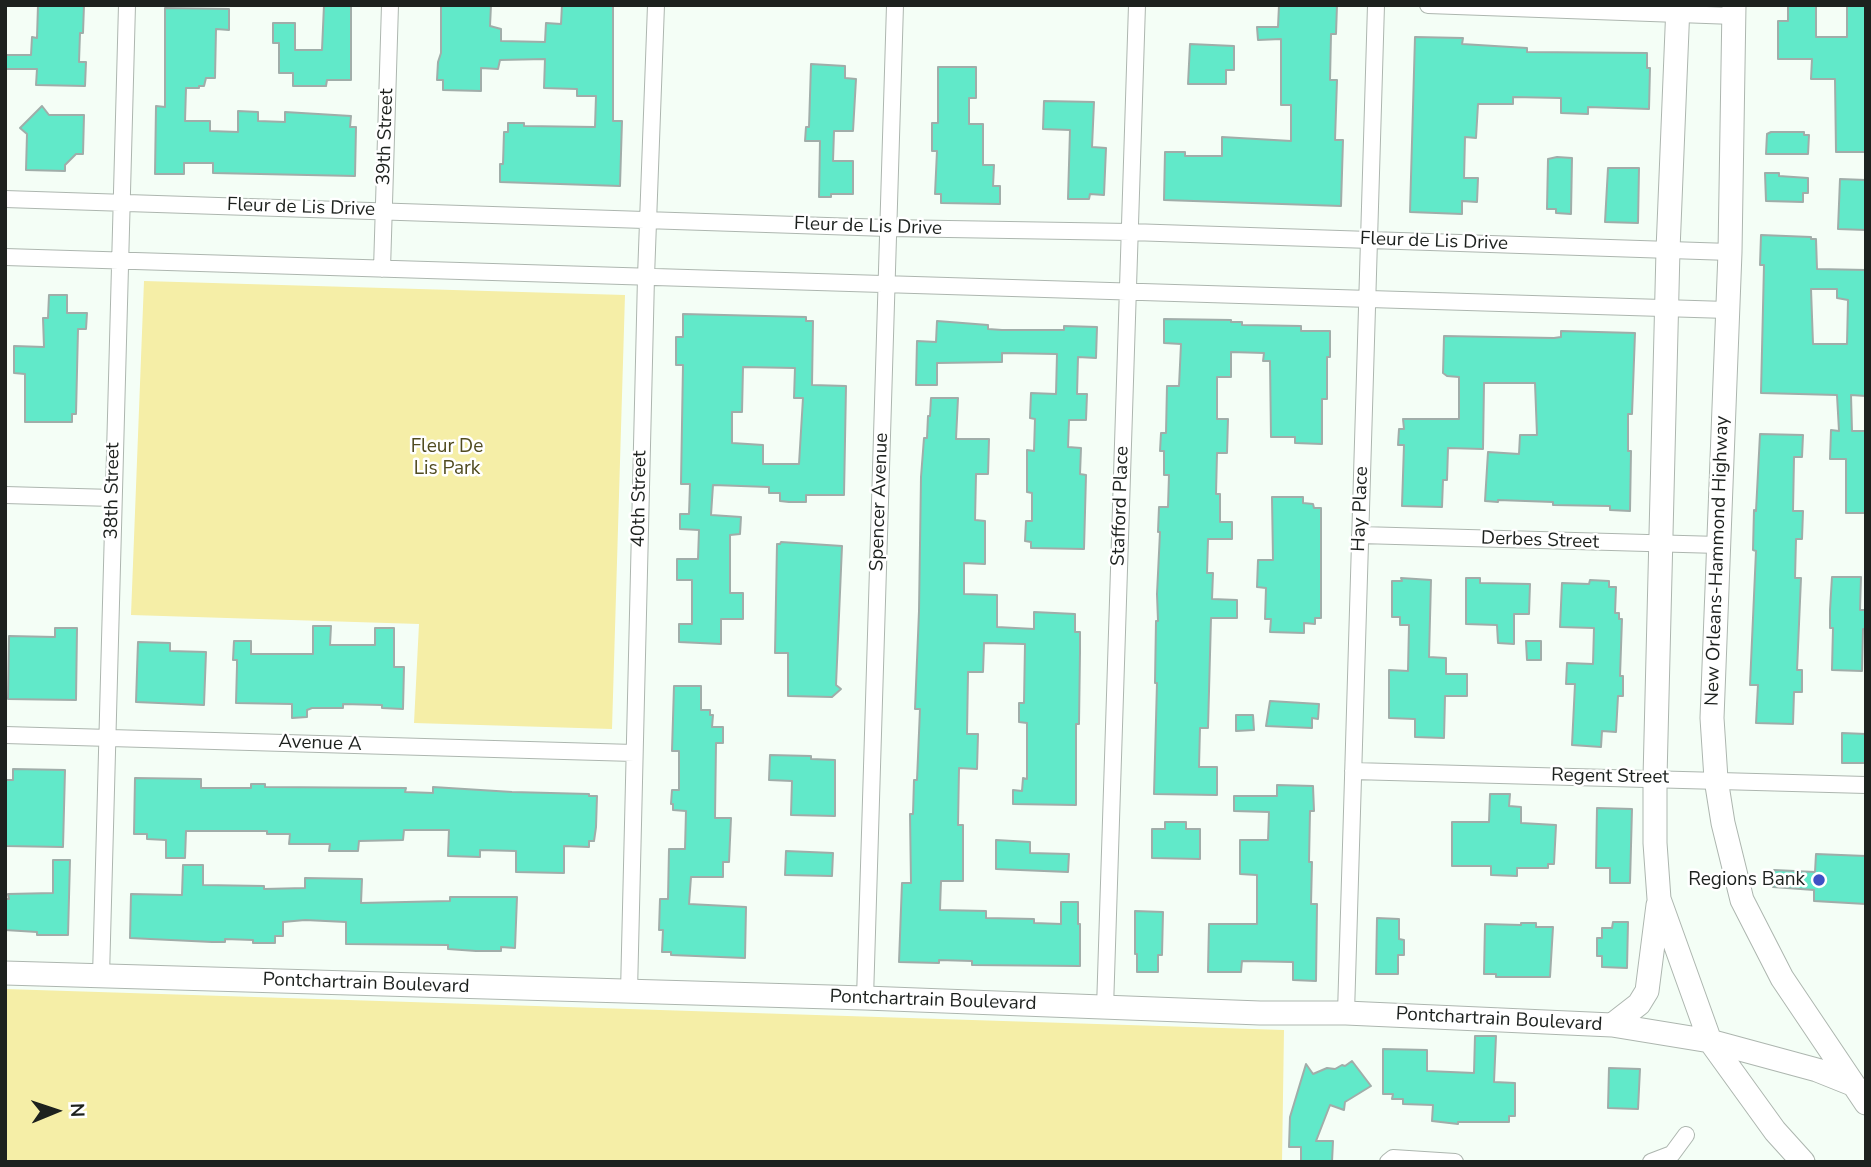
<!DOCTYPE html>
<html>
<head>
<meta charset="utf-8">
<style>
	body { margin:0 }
	#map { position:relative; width:1871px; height:1167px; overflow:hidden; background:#f4fef6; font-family:"Nunito Sans",sans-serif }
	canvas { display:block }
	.frame { position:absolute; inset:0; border:7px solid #1d211e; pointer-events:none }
	.north { position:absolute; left:21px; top:1076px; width:70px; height:70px; -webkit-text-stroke:5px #fff; paint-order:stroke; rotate:88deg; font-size:19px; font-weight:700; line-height:28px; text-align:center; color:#1d211e }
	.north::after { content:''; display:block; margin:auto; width:24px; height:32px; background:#1d211e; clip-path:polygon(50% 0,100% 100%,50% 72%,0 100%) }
</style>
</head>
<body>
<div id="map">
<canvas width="1871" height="1167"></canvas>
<div class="frame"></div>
<div class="north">N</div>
</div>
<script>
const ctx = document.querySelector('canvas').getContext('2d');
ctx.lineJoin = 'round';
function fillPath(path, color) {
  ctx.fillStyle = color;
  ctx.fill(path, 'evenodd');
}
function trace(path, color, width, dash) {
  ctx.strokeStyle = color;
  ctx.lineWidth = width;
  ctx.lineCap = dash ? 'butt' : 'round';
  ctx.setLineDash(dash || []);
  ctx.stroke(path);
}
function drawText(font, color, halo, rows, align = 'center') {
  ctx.font = font + ' "Nunito Sans",sans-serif';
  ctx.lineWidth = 5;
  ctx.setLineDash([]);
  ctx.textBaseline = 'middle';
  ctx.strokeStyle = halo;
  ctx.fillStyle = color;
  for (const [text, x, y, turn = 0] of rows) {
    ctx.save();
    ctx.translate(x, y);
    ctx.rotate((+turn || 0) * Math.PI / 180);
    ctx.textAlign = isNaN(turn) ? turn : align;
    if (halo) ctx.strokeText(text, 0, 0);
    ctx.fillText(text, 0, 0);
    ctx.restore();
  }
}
const green = new Path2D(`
	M144,281L625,295L612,729L414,723L419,624L131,615Z
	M5,989L1284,1030L1282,1162H5Z`);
const building = new Path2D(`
	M38,5H84L83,33H80L79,62H86L85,86L36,85L37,69H5V55H31L32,37L37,38Z
	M324,5H351V80H327L326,86H293V73H279V43H273V23H295V50H322Z
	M441,5H491L490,26L501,29V41L545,42L546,23L561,24L562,5H613V121H622L620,186L500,182V164H503L504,132H508V123H524V126L595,127L596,96H577V89L544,88L545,59L500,60L498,69L481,68V91L443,90V80H437L438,62L441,53Z
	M1279,5H1337L1336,34H1331L1330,80H1337L1335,140H1343L1341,206L1164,200L1165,152H1185V156H1222V137L1291,141V105H1281V39L1258,40L1257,27H1278Z
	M1788,5H1816V37H1847V5H1866V152H1836L1835,79H1811L1812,59H1778V21H1788Z
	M165,8L229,9V30L216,29L215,78H206L204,86H199V88H186L185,121H210V131L238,132V111L258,112V121L285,122V112L351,116L350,127H356L355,176L213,173V163H184V174H155L156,106L165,107Z
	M1415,37L1463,38L1462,44L1527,48V52L1647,53V68H1650L1649,109L1588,107V114L1561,113V98L1513,97V104H1478L1476,138L1465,137L1464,178H1478L1477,202L1462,201V214L1410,212Z
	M1190,44L1234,46V70H1226V84H1188Z
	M811,64L845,66V78L856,79L853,131H834L833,161H853V194H831V197H819L820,141H805L806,127H809Z
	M938,67H976V98H969V124H983V165H994L993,186H1000V204L941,203V194H935L937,151H932V123H938Z
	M1044,101L1094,102L1092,147L1106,148L1104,195L1090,194L1089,199H1068L1070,130L1043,129Z
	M42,106L49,115H84L83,154H76L65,165V171L26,170L27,134L20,128Z
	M1771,132H1804V135H1809L1808,154H1766L1767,134Z
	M1557,157L1572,158L1571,214L1556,213V209H1547L1548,159Z
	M1608,168H1639L1638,223L1605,222Z
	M1765,173H1779V176L1808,178V193H1803V202L1766,201Z
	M1840,179L1866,180V230L1838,229Z
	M1761,235L1811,237V239H1816L1817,269L1866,270V396L1851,395L1852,431H1866V513H1846V459H1830L1831,430L1839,431L1837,395L1761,393L1764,265H1760ZM1811,289H1837V298L1848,300L1847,344H1813Z
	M49,295H67V313H87L86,329H78L76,414H72V422H25V374L14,373V346L44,347L43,318H48Z
	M683,314L806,317V321H813L812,385L846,386L844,495H806V502H789L780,501V493H769V487L713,485L711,515L741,517L740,534L730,535V593H743V619H721V644L679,642V624H692V580H677V559H698L699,530L680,529V514H689L690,484H681L683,365H676V337H683ZM743,367L795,368L794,398H803L799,464H763V445L732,443V412H742Z
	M1164,319L1231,320V322H1242V325L1301,326V331H1330V357H1327V399H1322V444L1295,443V437H1271L1270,361H1263L1264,353L1231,352V377H1217V419H1228L1227,453H1217L1216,494H1220V522H1232V539H1208L1207,573H1213L1212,599L1237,600V618H1211L1208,728H1200L1199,767H1217V795L1154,794L1157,683H1155L1156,621H1158L1157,594L1160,532H1158L1159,507H1168L1169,475H1164V451H1160L1161,433H1166L1167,386H1179L1181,344L1164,343Z
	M937,321L988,325V329L1002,330H1064V326L1097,327L1096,358L1078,357L1077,394H1087L1086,420H1069L1068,447L1081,448L1080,474L1086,475L1084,549L1031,548V542L1025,541L1026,521H1032V493L1027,492V450L1034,451L1035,419L1030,418L1031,393L1056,394L1057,354L1002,353V362L937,363V385H916L917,341L936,342Z
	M1561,331L1635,333L1632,414H1628V451H1631L1630,511L1610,510V506L1553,505V502L1498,500V502L1485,501L1488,452L1519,454L1520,435H1537L1535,383H1484L1483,449L1448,448L1447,480H1443L1442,507L1402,506L1404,445H1398L1399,429H1404L1403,419H1459V377L1447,376L1443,373L1444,336L1554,338L1561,337Z
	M931,398H958L956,439H989L988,474H976L975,520L985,521V564L964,563V594L997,595V627L1034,629V612L1075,614V632H1080V652L1079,724H1076V805L1013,804V790L1022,791L1023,778L1027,779V723L1019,722V703H1024L1025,644L984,643L983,672H968L967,734H978L977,769L959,768L958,825H963V881H941L940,910L986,911V918L1034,919V923L1061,924V902H1078V924H1080V966L972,965V961L939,960V963L899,962L902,883H911L910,814H913L914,780H917L920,709H915L919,611L921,477L924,438H927L928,416H930Z
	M1760,434L1803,435L1802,457H1794L1793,511H1803L1802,539H1796L1795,578H1801L1797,670H1802V692H1794L1793,724L1756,723L1758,685H1750L1756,551L1753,550L1754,510L1756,511Z
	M1272,497H1303V503L1313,504L1314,508H1321V618H1315V624L1304,623V633L1270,632L1271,619H1265L1266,588L1257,587L1258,560H1273Z
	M781,542L842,546L836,685L841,689L832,697L788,696V653H775L777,544H780Z
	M1832,577H1861L1860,610H1866V629H1863L1862,671L1832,670L1833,628H1830V610Z
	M1401,578L1431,580L1429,657L1446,658V674H1467V696H1445L1444,738L1415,737V719L1389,718V670L1408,671L1409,625H1400V617H1392V581H1402Z
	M1466,578H1480V583L1530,584L1529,614H1514V644L1498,643L1497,625L1466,624Z
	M1590,580L1609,581V587H1616L1615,613H1619V619H1622L1620,676H1623V696H1618L1616,732L1602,731L1601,747L1572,745L1575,684H1566L1567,663L1593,664L1594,628L1560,627L1562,583L1589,584Z
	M313,626H331L330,645H375V628H394V667H404L403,709L382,708V705L343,704V708H312L307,710V717L292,718V704L236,703L237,666V660H233L234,641H251V654H313Z
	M55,628H77L76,700L8,699L9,636L55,637Z
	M1526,641H1541V660H1527Z
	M138,642L170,643V651L206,652L204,705L136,702Z
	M674,686H701V710H710V715H713L712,727H723V743H716L715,818H731L729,862H723V877H691L689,904L746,907L745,958L671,955V952H662L663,930H659L660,899H668L669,849H685L686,811L673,810V804H671L672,790H679V751H672Z
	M1270,701L1319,704L1318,719L1312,718V728L1266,726Z
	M1236,715H1253L1254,730L1236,731Z
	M1842,733L1866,734V763H1842Z
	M770,755L811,756V759L835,760V816L791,815L792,781L769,780Z
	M13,769L65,770L63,847L5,846L6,780H13Z
	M135,778L201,779V788H251V784H265V787L406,788L405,792L433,793V787L512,792L589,794V796H597L596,827L594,841H589V847L564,846V873L516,872V851L480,850V857L448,856L449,830H404L403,840L359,841L358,851H329L330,844H289L290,834H267V831H186L185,858H166V840L147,839V834H134Z
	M1277,785L1313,786L1314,811H1310L1309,862H1312L1311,904H1317L1316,981L1293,980V962L1242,961L1241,972H1208L1209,924H1257V875L1240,874V840H1268L1269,812L1234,811V796H1277Z
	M1490,794H1510L1509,806L1521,807V823L1556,825L1554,864H1548V868H1517V876L1491,875V866H1452V822H1489Z
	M1597,808L1632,809L1630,883H1610V868H1596Z
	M1165,822H1186V829H1200V859L1152,858V829H1165Z
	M996,840L1030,842V853L1069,854L1068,872L996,869Z
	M786,851L833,853L832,876L785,875Z
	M1816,854L1866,856V904L1814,901V890L1773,887L1774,870L1815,872Z
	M53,860H70L68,935H37V932L5,930V899H9L8,894L53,893Z
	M183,865H203V885L264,886V889L305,888V878L362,879L361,903L450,901V897H517L515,948L501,947V951H476L448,949V945L346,944V922L305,920L283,922V936H275V943H253V940L225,939V942H212L130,938L131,894L182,895Z
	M1135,911L1163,912L1162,955H1158V972H1137V954H1135Z
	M1377,918L1399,919V939L1404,940V955H1398V974H1376Z
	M1613,922H1628L1627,968L1602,967V956H1597V938H1602V928H1612Z
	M1521,923H1536V927H1553L1550,977H1496V974H1484L1485,924L1521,925Z
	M1475,1036H1496L1494,1082L1515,1083V1116H1509V1122H1458V1124L1432,1121L1433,1105L1403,1104V1099H1392L1393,1094H1383V1049L1427,1050V1071L1474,1073Z
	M1352,1061L1371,1086L1345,1102L1344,1110L1330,1105L1316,1141H1333L1332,1162H1301V1147H1289L1290,1117L1306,1064L1313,1074L1327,1068L1335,1069L1342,1065L1345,1066Z
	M1609,1068L1640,1069L1638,1109L1608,1108Z`);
const street = new Path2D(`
	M1428,5L1734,16
	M5,199L888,228L1130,232L1730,252
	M5,257L1727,310
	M382,269L390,5
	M5,495L113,498
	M1360,535L1719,545
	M5,735L634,753
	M1353,771L1866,785
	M101,976L127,5
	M629,992L646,277L656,5
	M865,998L895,5
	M1105,1008L1137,5
	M1346,1013L1376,5
	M1388,1162L1393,1158L1455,1162
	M1651,1162L1672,1154L1686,1135`);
const secondary = new Path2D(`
	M1678,5L1668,250L1655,778V843L1659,899L1710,1041L1775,1131L1803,1162
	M1734,5L1730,252L1712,718L1716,779L1723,823L1742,900L1782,978L1866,1103
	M5,973L865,998L1260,1013H1346L1612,1025L1710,1041L1817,1070L1852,1084
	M1612,1025L1639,1004L1647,991L1658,905`);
const markers = [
	[1819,880,7,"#3e51c5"]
];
const streetNames = [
	["39th Street",386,137,-88],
	["Fleur de Lis Drive",301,208,2],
	["Fleur de Lis Drive",868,227,2],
	["Fleur de Lis Drive",1434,242,2],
	["38th Street",113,491,-89],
	["40th Street",640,499,-89],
	["Spencer Avenue",880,502,-88],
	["Stafford Place",1121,506,-88],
	["Hay Place",1361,509,-88],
	["Derbes Street",1540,541,2],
	["New Orleans-Hammond Highway",1718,561,-88],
	["Avenue A",320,744,2],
	["Regent Street",1610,777,1],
	["Pontchartrain Boulevard",366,984,2],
	["Pontchartrain Boulevard",933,1001,2],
	["Pontchartrain Boulevard",1499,1020,3]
];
const parkNames = [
	["Fleur De",447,447],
	["Lis Park",447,469]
];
const poiNames = [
	["Regions Bank",1805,880]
];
fillPath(green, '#f5eea7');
fillPath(building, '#61e9c9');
trace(building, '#a0ada9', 2);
trace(street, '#adb6af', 18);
trace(secondary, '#adb6af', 25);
trace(street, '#fff', 16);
trace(secondary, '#fff', 23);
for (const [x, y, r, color] of markers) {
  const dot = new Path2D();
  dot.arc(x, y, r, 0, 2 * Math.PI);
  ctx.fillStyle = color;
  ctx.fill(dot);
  trace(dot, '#fff', 2.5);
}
drawText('19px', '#1d211e', '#fff', streetNames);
drawText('19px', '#504b1f', '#fff', parkNames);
drawText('19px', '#1d211e', '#fff', poiNames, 'right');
</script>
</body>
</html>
